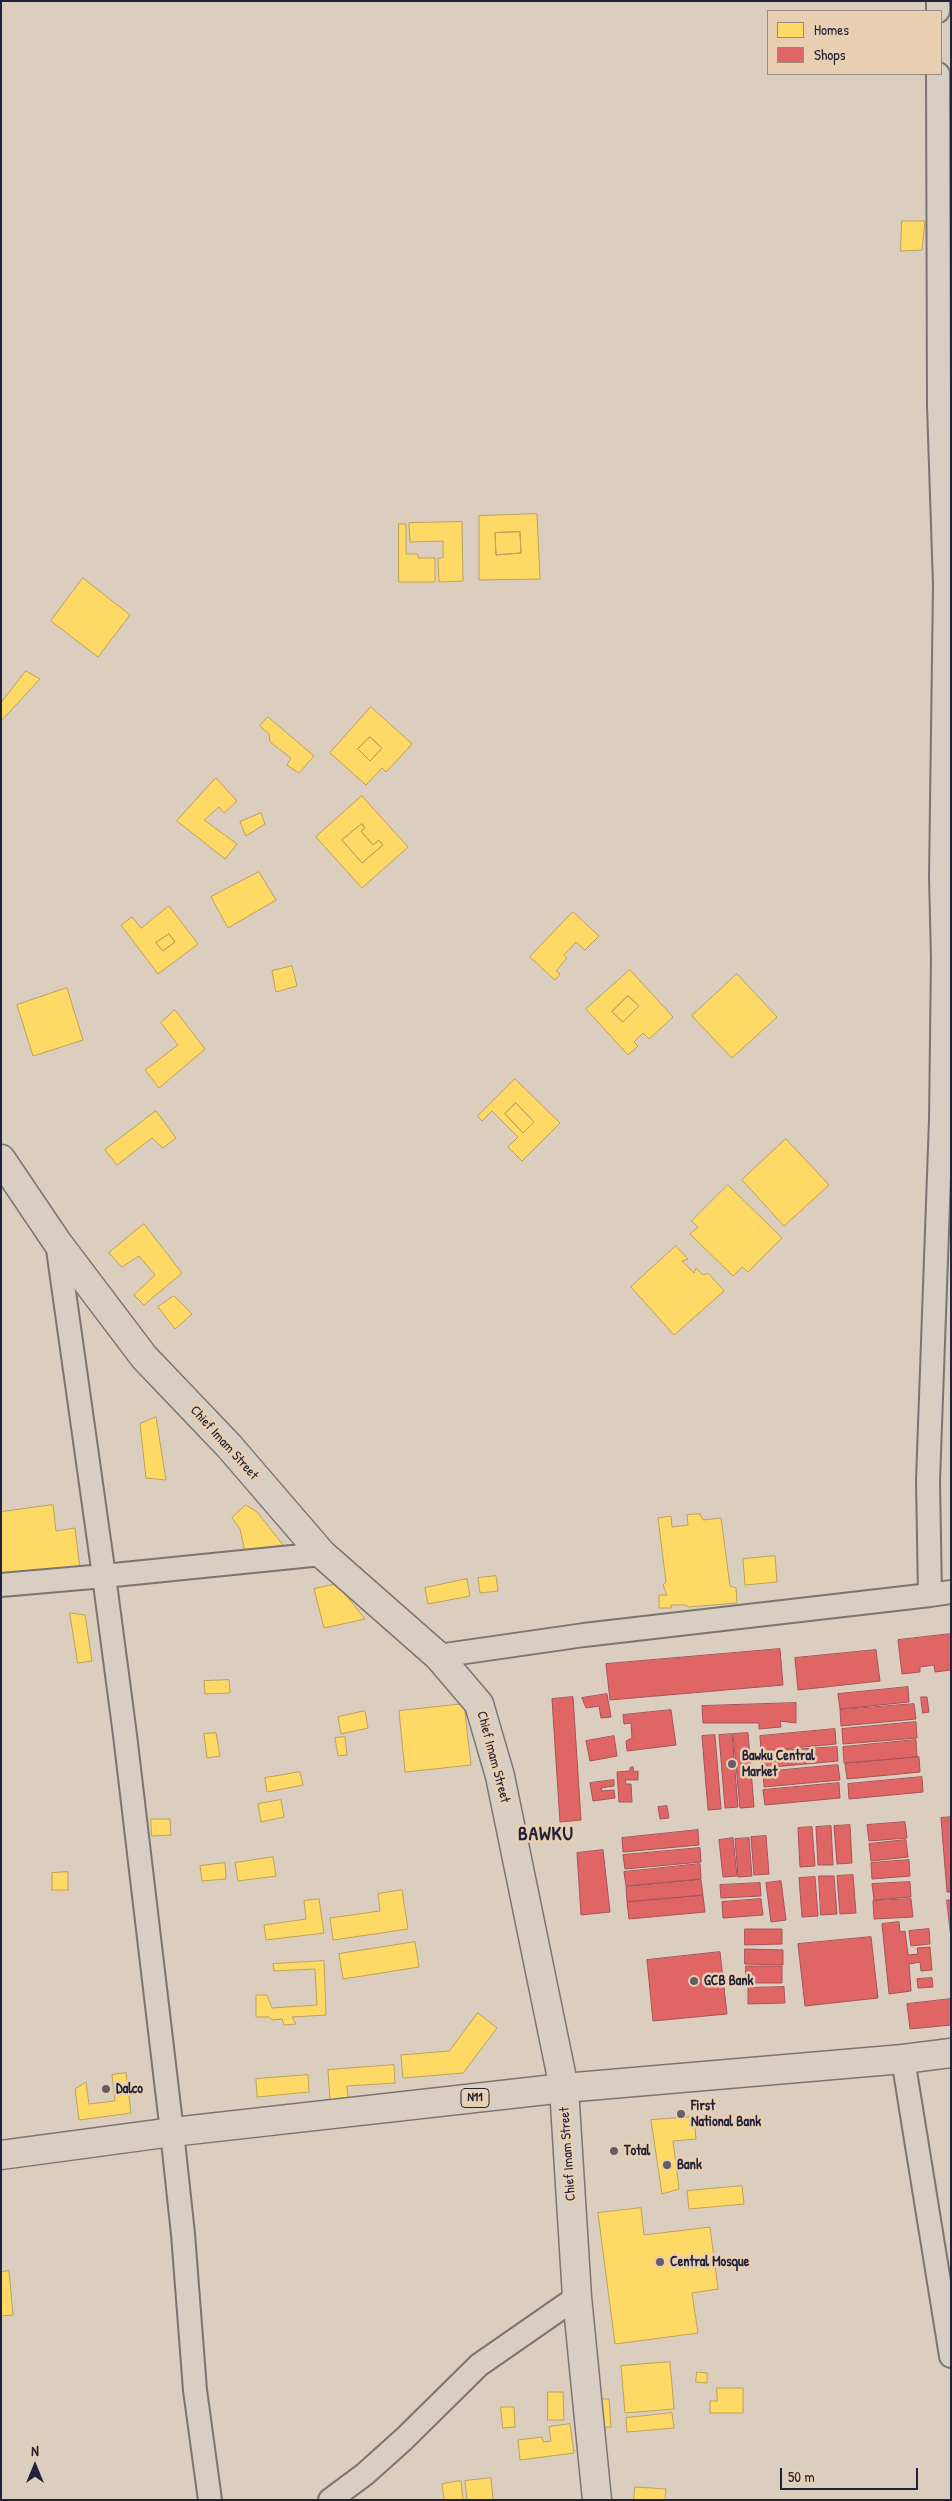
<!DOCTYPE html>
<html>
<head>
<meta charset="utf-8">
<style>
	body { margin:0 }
	#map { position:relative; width:952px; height:2501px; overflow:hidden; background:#dccebe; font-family:"Patrick Hand",sans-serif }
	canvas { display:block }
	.frame { position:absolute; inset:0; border:2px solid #22223b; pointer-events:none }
	.legend { position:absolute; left:767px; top:10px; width:175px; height:65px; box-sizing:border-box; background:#e9cfb1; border:1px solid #998a82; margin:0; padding:6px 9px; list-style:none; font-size:15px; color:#22223b }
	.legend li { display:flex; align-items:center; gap:10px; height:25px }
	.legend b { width:25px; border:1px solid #998a82 }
	.north { position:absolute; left:10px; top:2441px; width:50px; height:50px; -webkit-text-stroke:4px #e9cfb1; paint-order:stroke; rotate:0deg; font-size:14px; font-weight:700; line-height:20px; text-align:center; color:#22223b }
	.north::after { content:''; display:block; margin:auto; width:18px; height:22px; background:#22223b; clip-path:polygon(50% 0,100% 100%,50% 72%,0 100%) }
	.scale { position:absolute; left:780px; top:2468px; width:138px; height:22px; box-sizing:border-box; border:2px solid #22223b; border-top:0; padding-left:6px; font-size:15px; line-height:18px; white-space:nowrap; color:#22223b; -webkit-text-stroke:4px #e9cfb1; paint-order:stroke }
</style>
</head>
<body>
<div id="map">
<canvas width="952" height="2501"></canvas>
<div class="frame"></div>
<ul class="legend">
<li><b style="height:14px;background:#ffd966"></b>Homes</li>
<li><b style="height:14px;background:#e06666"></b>Shops</li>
</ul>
<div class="north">N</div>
<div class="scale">50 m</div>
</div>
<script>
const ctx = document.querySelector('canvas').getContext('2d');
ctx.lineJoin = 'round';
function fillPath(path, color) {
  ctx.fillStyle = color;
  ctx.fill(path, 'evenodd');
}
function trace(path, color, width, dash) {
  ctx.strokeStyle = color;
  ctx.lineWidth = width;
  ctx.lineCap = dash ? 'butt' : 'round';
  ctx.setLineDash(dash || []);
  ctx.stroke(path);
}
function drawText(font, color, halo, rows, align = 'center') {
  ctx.font = font + ' "Patrick Hand",sans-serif';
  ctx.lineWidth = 5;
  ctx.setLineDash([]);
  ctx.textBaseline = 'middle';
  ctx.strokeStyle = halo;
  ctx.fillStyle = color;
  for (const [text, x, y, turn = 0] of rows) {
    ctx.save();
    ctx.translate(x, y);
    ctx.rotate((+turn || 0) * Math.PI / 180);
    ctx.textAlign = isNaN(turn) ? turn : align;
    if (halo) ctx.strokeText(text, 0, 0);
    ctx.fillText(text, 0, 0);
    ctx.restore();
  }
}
const homes = new Path2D(`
	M902,221H925L922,250L901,251Z
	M537,514L540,579L479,580V516ZM520,532L521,553L496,555L495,533Z
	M462,522L463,581L439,582L438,558H443V541L410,542L409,523Z
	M399,524H406V554H418V558H435V582H399Z
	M520,532L521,553L496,555L495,533Z
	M83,578L130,615L98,657L51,621Z
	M26,671L40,679L1,721V703Z
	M371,707L412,744L386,772L382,768L366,785L330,753ZM370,737L382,748L370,761L358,749Z
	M268,717L314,756L299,773L287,765L291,758L270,742L269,734L260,726Z
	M370,737L382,748L370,761L358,749Z
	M216,778L237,801L224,813L219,807L204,820L237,844L225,859L177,821Z
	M362,796L408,847L362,888L316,837ZM362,824L365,828L361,831L373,845L379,840L383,845L362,863L342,840Z
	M261,813L265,824L246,836L240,822Z
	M362,824L365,828L361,831L373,845L379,840L383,845L362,863L342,840Z
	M259,872L276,900L228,928L211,897Z
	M169,906L198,944L158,974L121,925L132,917L141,928ZM169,934L175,942L163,951L156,943Z
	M573,912L599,936L585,950L576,942L564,955L567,958L556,971L560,974L555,980L530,957Z
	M169,934L175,942L163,951L156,943Z
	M292,966L297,986L276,992L272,971Z
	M630,970L673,1017L649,1039L643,1033L634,1042L638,1046L628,1055L586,1009ZM628,996L639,1006L623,1022L612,1012Z
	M737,974L777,1017L732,1058L692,1016Z
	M67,988L83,1040L33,1056L17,1005Z
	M628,996L639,1006L623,1022L612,1012Z
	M175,1010L205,1049L159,1088L145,1070L178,1045L161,1023Z
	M515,1079L560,1123L522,1161L508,1147L518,1137L492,1111L482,1121L478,1116ZM516,1103L534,1122L523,1133L505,1114Z
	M516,1103L534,1122L523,1133L505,1114Z
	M156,1111L176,1138L163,1148L152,1138L117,1165L105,1150Z
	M786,1139L829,1185L784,1226L742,1180Z
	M728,1185L782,1238L748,1272L742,1267L733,1276L690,1234L698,1227L692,1221Z
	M144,1224L182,1273L144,1305L134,1295L155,1275L139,1256L122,1267L109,1253Z
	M676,1246L688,1259L682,1261L694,1273L696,1268L703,1275L708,1273L724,1291L674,1335L631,1287Z
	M174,1296L192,1314L175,1329L158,1307Z
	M156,1417L166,1480L146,1478L140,1424Z
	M53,1505L56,1531L75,1528L80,1569L1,1575V1512Z
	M246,1505L257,1512L283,1545L245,1552L240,1529L232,1518Z
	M700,1514L703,1520L721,1518L730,1586L736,1588L737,1603L688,1607L686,1605H671V1608H659V1595H667L663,1585L666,1582L658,1518L671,1516L672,1527L688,1525L687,1515Z
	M775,1556L777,1582L745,1585L743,1559Z
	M496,1576L498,1591L480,1593L478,1578Z
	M467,1579L470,1596L428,1604L425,1588Z
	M337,1584L365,1619L324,1628L314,1589Z
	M70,1613L85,1615L92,1661L78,1663Z
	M229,1680L230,1693L205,1694L204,1681Z
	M464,1704L471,1765L405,1772L399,1711Z
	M365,1711L368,1728L341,1734L338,1717Z
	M216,1733L220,1756L207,1758L204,1734Z
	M345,1737L347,1755L338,1756L335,1738Z
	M300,1772L303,1785L267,1792L265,1778Z
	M281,1800L284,1817L261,1822L258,1804Z
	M151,1819H170L171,1835L152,1836Z
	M273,1857L276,1876L238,1881L235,1863Z
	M225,1863L226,1879L202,1881L200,1866Z
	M68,1872V1890H52V1873Z
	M402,1890L408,1929L333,1940L330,1918L380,1911L378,1894Z
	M319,1899L324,1933L266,1940L264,1925L306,1919L304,1901Z
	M415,1942L419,1967L343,1979L339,1954Z
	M324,1961L326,2015L292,2017L296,2024L284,2025L282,2019L272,2020L269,2017H256V1995H267L272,2008L317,2005L315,1969L274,1971L273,1964Z
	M478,2013L497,2028L463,2073L403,2078L401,2055L449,2051Z
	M394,2065L395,2083L347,2086L348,2099L330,2101L328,2070Z
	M126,2073L131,2113L79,2120L75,2089L86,2082L89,2104L115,2101L112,2075Z
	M308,2075L309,2092L257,2097L256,2079Z
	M694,2117L696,2139L673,2141L679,2189L662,2194L651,2120Z
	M742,2186L744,2204L689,2209L687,2191Z
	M641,2208L644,2235L710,2227L718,2289L692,2293L698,2333L615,2344L598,2213Z
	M9,2271L13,2315L1,2316V2272Z
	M670,2362L674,2409L625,2413L621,2366Z
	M697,2372L707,2373V2383L696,2382Z
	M717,2388H743V2413H710V2401H717Z
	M548,2392H563L564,2420H548Z
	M599,2399H609L611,2427H599Z
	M501,2407H514L515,2427L503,2428Z
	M672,2413L674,2428L627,2432L626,2418Z
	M570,2424L574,2453L520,2460L518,2440L542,2437L543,2442L551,2441L549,2427Z
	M491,2478L493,2500H467L465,2481Z
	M461,2481L463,2500H444L442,2484Z
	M635,2487L666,2489L665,2500H634Z`);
const shops = new Path2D(`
	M951,1634V1670L935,1672L934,1665L920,1667V1672L902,1674L898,1640Z
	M780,1649L783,1685L610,1700L606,1664Z
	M876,1650L880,1681L798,1690L795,1658Z
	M908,1687L909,1702L840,1709L838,1694Z
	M607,1694L611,1717L601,1718L599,1706L586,1708L582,1698Z
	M573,1697L581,1820L560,1822L552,1699Z
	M921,1697H927L929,1712L923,1713Z
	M796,1703V1723L780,1721L781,1727L759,1729V1723H703L702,1706Z
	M914,1704L916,1719L841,1726L840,1710Z
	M671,1710L676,1745L627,1751L626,1741L632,1738L631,1723L624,1724L623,1715Z
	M916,1722L917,1738L843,1744L842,1729Z
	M835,1729L836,1744L761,1751L760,1736Z
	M748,1733L754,1807L740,1808L733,1734Z
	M732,1734L738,1807L725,1808L719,1735Z
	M715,1735L721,1809L708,1810L702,1736Z
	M614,1736L617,1756L590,1761L586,1741Z
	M916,1740L917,1757L844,1763L843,1747Z
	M837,1747L838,1761L762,1768L761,1752Z
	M919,1757L920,1772L847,1779L845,1764Z
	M838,1765L840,1780L764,1787L763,1772Z
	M633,1767L634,1772L638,1771V1780H625L626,1784H631L632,1802H619L617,1772L630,1771V1768Z
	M922,1777L923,1792L849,1799L848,1784Z
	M614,1780V1786L601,1788L602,1791L614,1790L615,1798L593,1801L590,1783Z
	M839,1783L840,1798L765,1805L763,1790Z
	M667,1806L669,1818L660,1819L658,1807Z
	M951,1817V1892H947L941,1818Z
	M905,1822L907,1838L869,1841L867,1825Z
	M850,1825L852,1863L837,1864L834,1826Z
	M831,1826L833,1865H818L816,1827Z
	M812,1827L815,1866L800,1867L798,1828Z
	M698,1830L699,1845L623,1852L622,1838Z
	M766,1836L769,1874L754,1875L751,1837Z
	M733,1838L737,1876L723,1877L719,1840Z
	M749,1838L752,1876L738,1877L735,1839Z
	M906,1840L908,1857L871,1861L869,1844Z
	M700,1848L701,1862L625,1869L623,1855Z
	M603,1850L610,1912L581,1915L577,1853Z
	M909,1860L910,1876L872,1879L871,1863Z
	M700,1864L701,1879L626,1886L624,1872Z
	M853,1875L856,1913L840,1914L837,1876Z
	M819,1876H834L837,1914L821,1915Z
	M815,1877L818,1916L802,1917L799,1878Z
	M701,1880L703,1895L627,1902L626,1887Z
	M781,1881L786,1920L771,1922L766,1883Z
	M910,1882L911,1897L874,1900L872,1884Z
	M760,1883L761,1896L721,1898L720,1885Z
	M703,1896L705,1912L629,1919L627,1902Z
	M761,1899L763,1915L723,1918L722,1902Z
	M911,1899L913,1917L874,1919L873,1901Z
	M947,1900H951V1938Z
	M899,1922L900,1932L905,1931L908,1955L918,1954L917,1948L930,1947L932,1970L921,1971L920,1962L909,1964L911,1991L889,1994L882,1924Z
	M745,1929H782V1944L745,1945Z
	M929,1929L930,1944L911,1946L909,1931Z
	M871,1937L878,1998L805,2006L798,1944Z
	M745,1949L783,1950V1965L745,1964Z
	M720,1952L727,2014L653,2021L647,1960Z
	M746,1966H782V1983H746Z
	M932,1978L933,1987L918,1988L917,1979Z
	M784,1987L785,2003L748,2004V1988Z
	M951,1999V2025L910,2029L907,2004Z`);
const minor = new Path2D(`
	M938,1V11
	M1,1585L104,1576L57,1242
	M930,1595L951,1592
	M438,1656L584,1635L930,1595L928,1481L941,1120L943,958L941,877L945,585L939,406L938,74
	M903,2059L951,2356
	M210,2500L195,2390L183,2234L172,2132L125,1735L104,1576L322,1554
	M330,2500L365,2474L404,2439L479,2365L577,2297`);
const tertiary = new Path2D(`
	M1,1159L57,1242L144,1357L229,1446L322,1554L438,1656L479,1704L500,1776L564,2088L577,2297L597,2500`);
const trunk = new Path2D(`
	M1,2155L172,2132L564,2088L903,2059L951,2053`);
const markers = [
	[732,1764,5,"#635e69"],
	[694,1981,5,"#635e69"],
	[106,2089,5,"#635e69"],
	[681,2114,5,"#635e69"],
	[614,2151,5,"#635e69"],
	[667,2165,5,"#635e69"],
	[660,2262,5,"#635e69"]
];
const shields = [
	[475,2098,28]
];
const shieldNames = [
	["N11",475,2098]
];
const streetNames = [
	["Chief Imam Street",224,1443,48],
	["Chief Imam Street",493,1757,75],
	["Chief Imam Street",568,2154,-94]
];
const poiNames = [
	["Bawku Central",742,1756],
	["Market",742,1772],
	["GCB Bank",704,1981],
	["Dalco",116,2089],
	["First",691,2106],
	["National Bank",691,2122],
	["Total",624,2151],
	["Bank",677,2165],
	["Central Mosque",670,2262]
];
const districtNames = [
	["BAWKU",546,1835]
];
fillPath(homes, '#ffd966');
trace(homes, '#bda259', 1);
fillPath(shops, '#e06666');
trace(shops, '#a75259', 1);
trace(minor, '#7a7472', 26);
trace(tertiary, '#7a7472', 31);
trace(trunk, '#7a7472', 31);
trace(minor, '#d8cec2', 22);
trace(tertiary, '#d8cec2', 28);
trace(trunk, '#d8cec2', 28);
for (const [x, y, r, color] of markers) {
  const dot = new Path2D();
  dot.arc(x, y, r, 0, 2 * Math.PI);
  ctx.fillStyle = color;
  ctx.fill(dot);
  trace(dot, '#e9cfb1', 2);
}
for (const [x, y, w] of shields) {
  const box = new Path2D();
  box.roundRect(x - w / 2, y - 9.5, w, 19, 4);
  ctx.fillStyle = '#e9cfb1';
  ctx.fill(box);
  trace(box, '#22223b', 1);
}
drawText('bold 12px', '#22223b', null, shieldNames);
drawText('14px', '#22223b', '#e9cfb1', streetNames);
drawText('bold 14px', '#22223b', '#e9cfb1', poiNames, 'left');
ctx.letterSpacing = '1px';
drawText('bold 19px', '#22223b', '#e9cfb1', districtNames);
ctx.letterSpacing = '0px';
</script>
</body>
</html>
